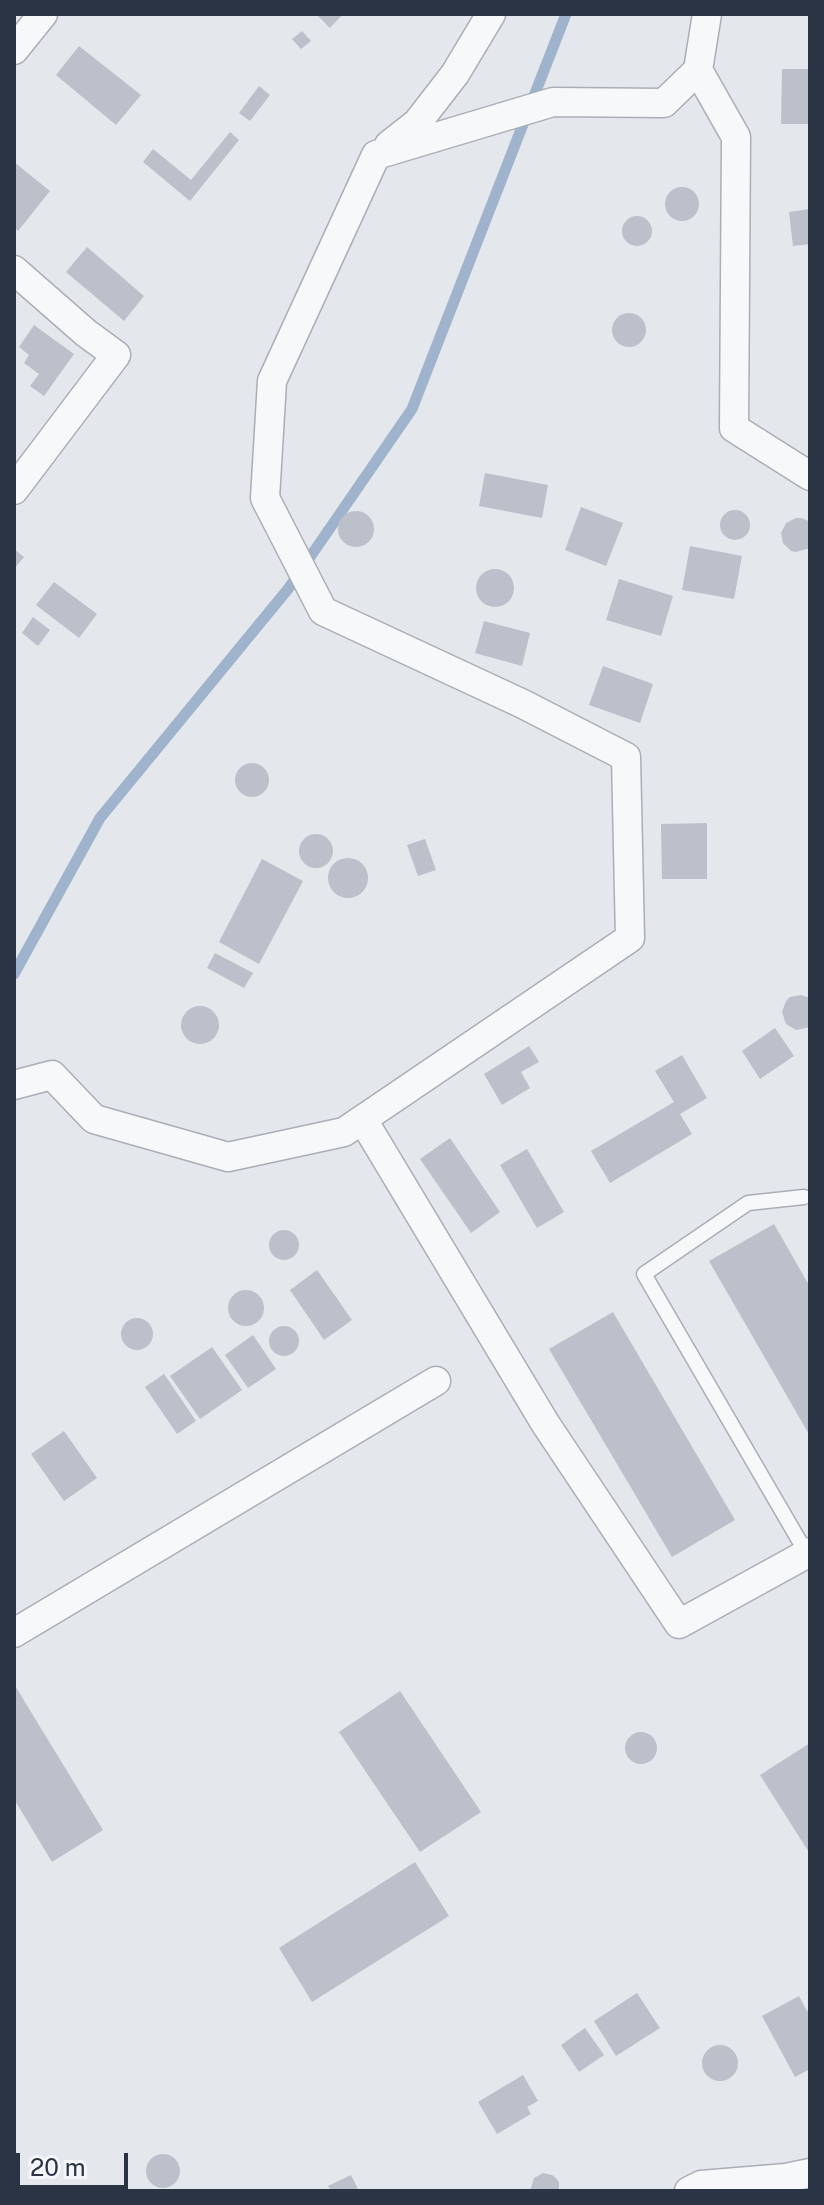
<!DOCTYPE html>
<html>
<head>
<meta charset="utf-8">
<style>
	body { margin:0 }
	#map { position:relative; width:824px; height:2205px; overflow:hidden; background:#e4e7ec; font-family:"Public Sans",sans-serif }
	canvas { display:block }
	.frame { position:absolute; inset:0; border:16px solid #2b3445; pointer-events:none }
	.scale { position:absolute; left:16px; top:2153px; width:112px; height:36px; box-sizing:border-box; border:4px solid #2b3445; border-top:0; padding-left:10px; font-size:24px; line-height:28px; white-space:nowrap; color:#2b3445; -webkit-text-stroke:6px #f4f6f9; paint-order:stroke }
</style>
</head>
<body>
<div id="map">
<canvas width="824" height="2205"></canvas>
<div class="frame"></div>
<div class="scale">20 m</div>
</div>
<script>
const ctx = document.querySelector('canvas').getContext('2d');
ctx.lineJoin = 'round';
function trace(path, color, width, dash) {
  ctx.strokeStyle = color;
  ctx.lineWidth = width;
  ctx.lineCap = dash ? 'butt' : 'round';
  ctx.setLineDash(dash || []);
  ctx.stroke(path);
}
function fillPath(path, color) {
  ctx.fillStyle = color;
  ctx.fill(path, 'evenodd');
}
const stream = new Path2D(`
	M14,974L100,818L288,589L412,409L566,14`);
const building = new Path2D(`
	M316,14H343L330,28Z
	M302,31L311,41L301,49L292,39Z
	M79,46L141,95L116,125L56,75Z
	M782,69H810V124H781Z
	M259,86L270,95L250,121L239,113Z
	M230,132L239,140L190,201L143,162L153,149L191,180Z
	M14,162L50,191L18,231L14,227Z
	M665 204a17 17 0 1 1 34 0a17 17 0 1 1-34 0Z
	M810,209V244L793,246L789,212Z
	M622 231a15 15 0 1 1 30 0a15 15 0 1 1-30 0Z
	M87,247L144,296L124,321L66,272Z
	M612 330a17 17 0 1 1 34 0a17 17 0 1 1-34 0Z
	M34,325L74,354L44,396L30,386L39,374L24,363L29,355L19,347Z
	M485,473L548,485L542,518L479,506Z
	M581,507L623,523L606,566L565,550Z
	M720 525a15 15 0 1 1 30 0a15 15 0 1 1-30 0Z
	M338 529a18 18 0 1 1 36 0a18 18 0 1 1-36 0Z
	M796,518H802L810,522V548L796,552L791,551L783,543L781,533L786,523Z
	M690,546L742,556L734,599L682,590Z
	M14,549L24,557L14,569Z
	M476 588a19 19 0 1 1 38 0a19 19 0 1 1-38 0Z
	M619,579L673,596L661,636L606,620Z
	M54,582L97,614L79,638L36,605Z
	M33,617L50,630L38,646L22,633Z
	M484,621L530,633L522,666L475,653Z
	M603,666L653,684L640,723L589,705Z
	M235 780a17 17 0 1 1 34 0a17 17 0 1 1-34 0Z
	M707,823V879H662L661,824Z
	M299 851a17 17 0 1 1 34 0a17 17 0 1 1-34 0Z
	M425,839L436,870L418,876L407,845Z
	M328 878a20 20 0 1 1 40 0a20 20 0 1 1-40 0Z
	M262,859L303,881L259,964L219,942Z
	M215,953L253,973L244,988L207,968Z
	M801,995L810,998V1027L796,1030L786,1024L782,1012L786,1001L790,997Z
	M181 1025a19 19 0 1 1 38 0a19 19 0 1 1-38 0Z
	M775,1028L794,1056L760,1079L742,1051Z
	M529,1046L539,1062L521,1072L530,1088L502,1105L484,1074Z
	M682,1055L707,1098L680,1114L692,1134L610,1183L591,1151L674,1102L655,1071Z
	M450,1138L500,1212L471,1233L420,1159Z
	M527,1149L564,1212L537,1228L500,1165Z
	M774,1224L810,1287V1436L709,1261Z
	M269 1245a15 15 0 1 1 30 0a15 15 0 1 1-30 0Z
	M317,1270L352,1320L324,1340L290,1290Z
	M228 1308a18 18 0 1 1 36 0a18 18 0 1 1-36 0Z
	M613,1312L735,1520L672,1557L549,1349Z
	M121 1334a16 16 0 1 1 32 0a16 16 0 1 1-32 0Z
	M269 1341a15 15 0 1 1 30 0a15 15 0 1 1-30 0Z
	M253,1335L276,1369L248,1388L225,1355Z
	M212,1347L242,1390L200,1419L170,1376Z
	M164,1374L196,1421L177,1434L145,1387Z
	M64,1431L97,1478L64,1501L31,1454Z
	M14,1684L103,1830L52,1862L14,1799Z
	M400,1691L481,1812L420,1852L339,1732Z
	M625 1748a16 16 0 1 1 32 0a16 16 0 1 1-32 0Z
	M810,1743V1854L760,1775Z
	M415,1862L449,1916L312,2002L279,1948Z
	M637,1993L660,2028L616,2056L594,2021Z
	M799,1996L807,2011L810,2010V2069L795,2077L762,2016Z
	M585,2028L604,2055L579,2072L561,2045Z
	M702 2063a18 18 0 1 1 36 0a18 18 0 1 1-36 0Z
	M523,2075L538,2101L527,2107L531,2114L497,2134L478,2102Z
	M146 2171a17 17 0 1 1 34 0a17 17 0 1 1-34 0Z
	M543,2173L552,2175L556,2178L559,2182V2191H530L534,2178Z
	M351,2175L359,2191H331L328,2186Z`);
const service = new Path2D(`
	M804,1197L748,1203L644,1274L807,1554`);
const minor = new Path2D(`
	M14,50L43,14
	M698,70L736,137L734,428L810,476
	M389,145L417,123L455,74L491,14
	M14,270L86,333L116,355L14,490
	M14,1085L52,1075L94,1119L228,1157L344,1132L630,938L626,757L523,704L323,611L265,498L272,381L376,155L553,102L664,103L698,70L707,14
	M363,1120L545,1423L679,1624L810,1552
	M14,1633L436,1381
	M689,2191L701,2185L786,2178L810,2173`);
trace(stream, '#9fb4cc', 11);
fillPath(building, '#bbc0ca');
trace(service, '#a9aeb7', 17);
trace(minor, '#a9aeb7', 31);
trace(service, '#f7f8fa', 14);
trace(minor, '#f7f8fa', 28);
</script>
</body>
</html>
